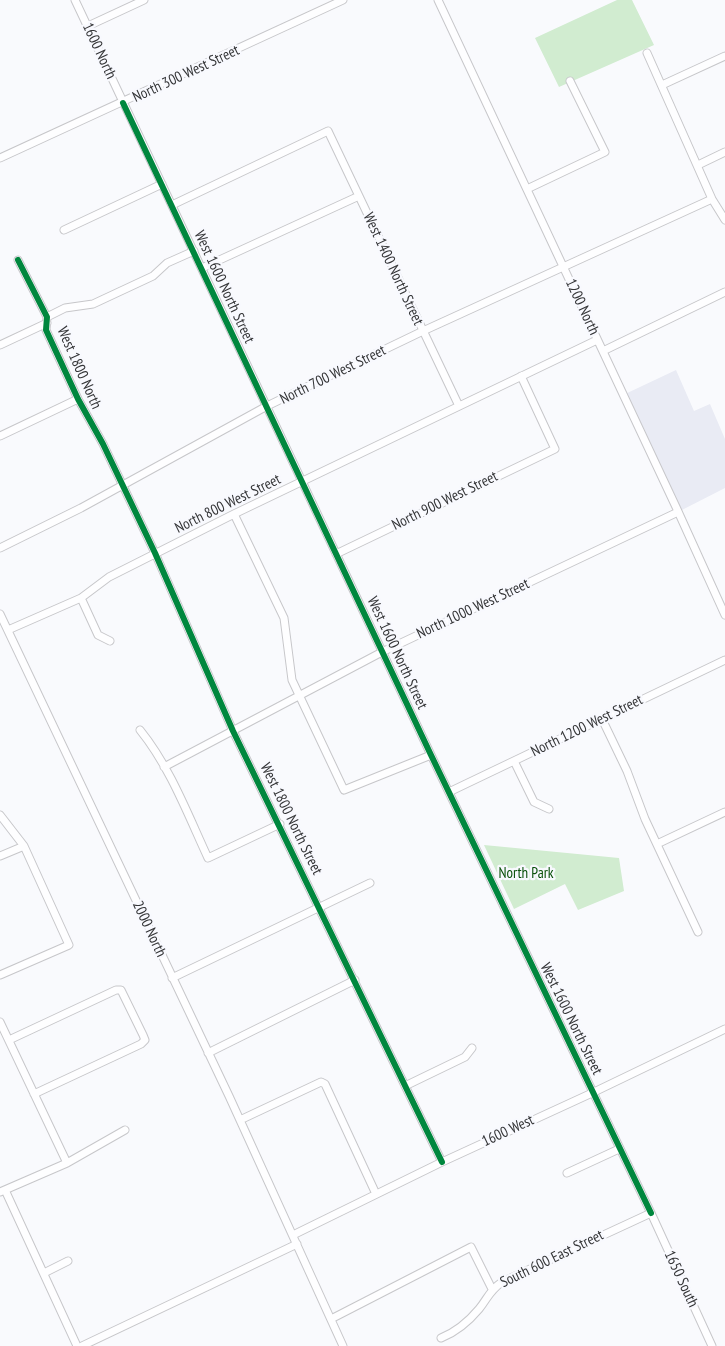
<!DOCTYPE html>
<html>
<head>
<meta charset="utf-8">
<style>
	body { margin:0 }
	canvas { display:block; background:#f9fafd }
</style>
</head>
<body>
<canvas width="725" height="1346"></canvas>
<script>
const ctx = document.querySelector('canvas').getContext('2d');
ctx.lineJoin = 'round';
function fillPath(path, color) {
  ctx.fillStyle = color;
  ctx.fill(path, 'evenodd');
}
function trace(path, color, width, dash) {
  ctx.strokeStyle = color;
  ctx.lineWidth = width;
  ctx.lineCap = dash ? 'butt' : 'round';
  ctx.setLineDash(dash || []);
  ctx.stroke(path);
}
function drawText(font, color, halo, rows, align = 'center') {
  ctx.font = font + ' "PT Sans Narrow",sans-serif';
  ctx.lineWidth = 4.5;
  ctx.setLineDash([]);
  ctx.textBaseline = 'middle';
  ctx.strokeStyle = halo;
  ctx.fillStyle = color;
  for (const [text, x, y, turn = 0] of rows) {
    ctx.save();
    ctx.translate(x, y);
    ctx.rotate((+turn || 0) * Math.PI / 180);
    ctx.textAlign = isNaN(turn) ? turn : align;
    if (halo) ctx.strokeText(text, 0, 0);
    ctx.fillText(text, 0, 0);
    ctx.restore();
  }
}
const built = new Path2D(`
	M676,370L694,411L710,404L725,439V488L678,512L623,395Z`);
const green = new Path2D(`
	M617,0H632L654,45L559,87L535,38Z
	M484,845L619,858L624,891L578,910L565,884L514,909Z`);
const minor = new Path2D(`
	M75,0L431,755L651,1213L712,1346
	M438,0L676,507L725,615
	M88,26L144,0
	M647,53L712,199L725,220
	M662,85L725,56
	M0,158L343,0
	M698,165L725,152
	M527,189L605,152L570,81
	M172,205L328,131L459,406
	M64,230L162,184
	M18,260L47,317L46,330L78,399L103,444L155,553L233,731L442,1162
	M202,268L359,196
	M47,317L65,308L93,304L153,276L167,263L194,251
	M0,345L47,323
	M603,351L725,292
	M0,436L78,399
	M234,514L284,618L292,680L344,790L431,755
	M0,548L81,508L267,406L423,331L712,199
	M336,554L555,449L521,376
	M81,598L98,635L110,641
	M0,614L229,1096L343,1346
	M8,630L81,598L109,577L234,514L597,340
	M602,719L627,771L645,819L698,932
	M140,730C170,767 188,815 208,858L280,824
	M514,761L534,802L549,809
	M164,767L382,652L678,512
	M449,792L725,660
	M0,815L24,846L69,945L0,975
	M657,844L725,812
	M0,856L24,846
	M172,978L370,883
	M0,1022L67,1163
	M9,1040L116,990H121L143,1035L145,1040L141,1044L34,1094
	M208,1053L355,980
	M405,1086L465,1057L472,1048
	M240,1120L321,1082L325,1084L376,1194
	M567,1173L619,1149
	M5,1190L77,1346
	M0,1192L67,1163L125,1130
	M293,1235L442,1162L592,1093L725,1029
	M44,1273L68,1261
	M331,1319L471,1247L492,1289
	M441,1338C456,1332 469,1321 479,1309C488,1298 489,1291 502,1282L651,1213
	M82,1346L297,1244`);
const cycleway = new Path2D(`
	M123,103L431,755L651,1213
	M18,260L47,317L46,330L78,399L103,444L155,553L233,731L442,1162`);
const streetNames = [
	["1600 North",99,51,65],
	["North 300 West Street",186,74,-25],
	["West 1400 North Street",393,269,65],
	["West 1600 North Street",224,287,65],
	["1200 North",582,307,65],
	["West 1800 North",79,368,66],
	["North 700 West Street",333,375,-26],
	["North 900 West Street",445,501,-26],
	["North 800 West Street",228,504,-26],
	["North 1000 West Street",473,609,-25],
	["West 1600 North Street",397,653,65],
	["North 1200 West Street",587,726,-26],
	["West 1800 North Street",291,819,64],
	["2000 North",149,929,65],
	["West 1600 North Street",571,1019,64],
	["1600 West",508,1131,-25],
	["South 600 East Street",552,1259,-26],
	["1650 South",681,1279,65]
];
const parkNames = [
	["North Park",526,874]
];
fillPath(built, '#e9ebf4');
fillPath(green, '#d1ecd0');
trace(minor, '#c7c7ca', 9);
trace(minor, '#fefeff', 7);
trace(cycleway, '#00873e', 6);
drawText('15px', '#343537', '#f8f9fe', streetNames);
drawText('15px', '#085009', '#f8f9fe', parkNames);
</script>
</body>
</html>
